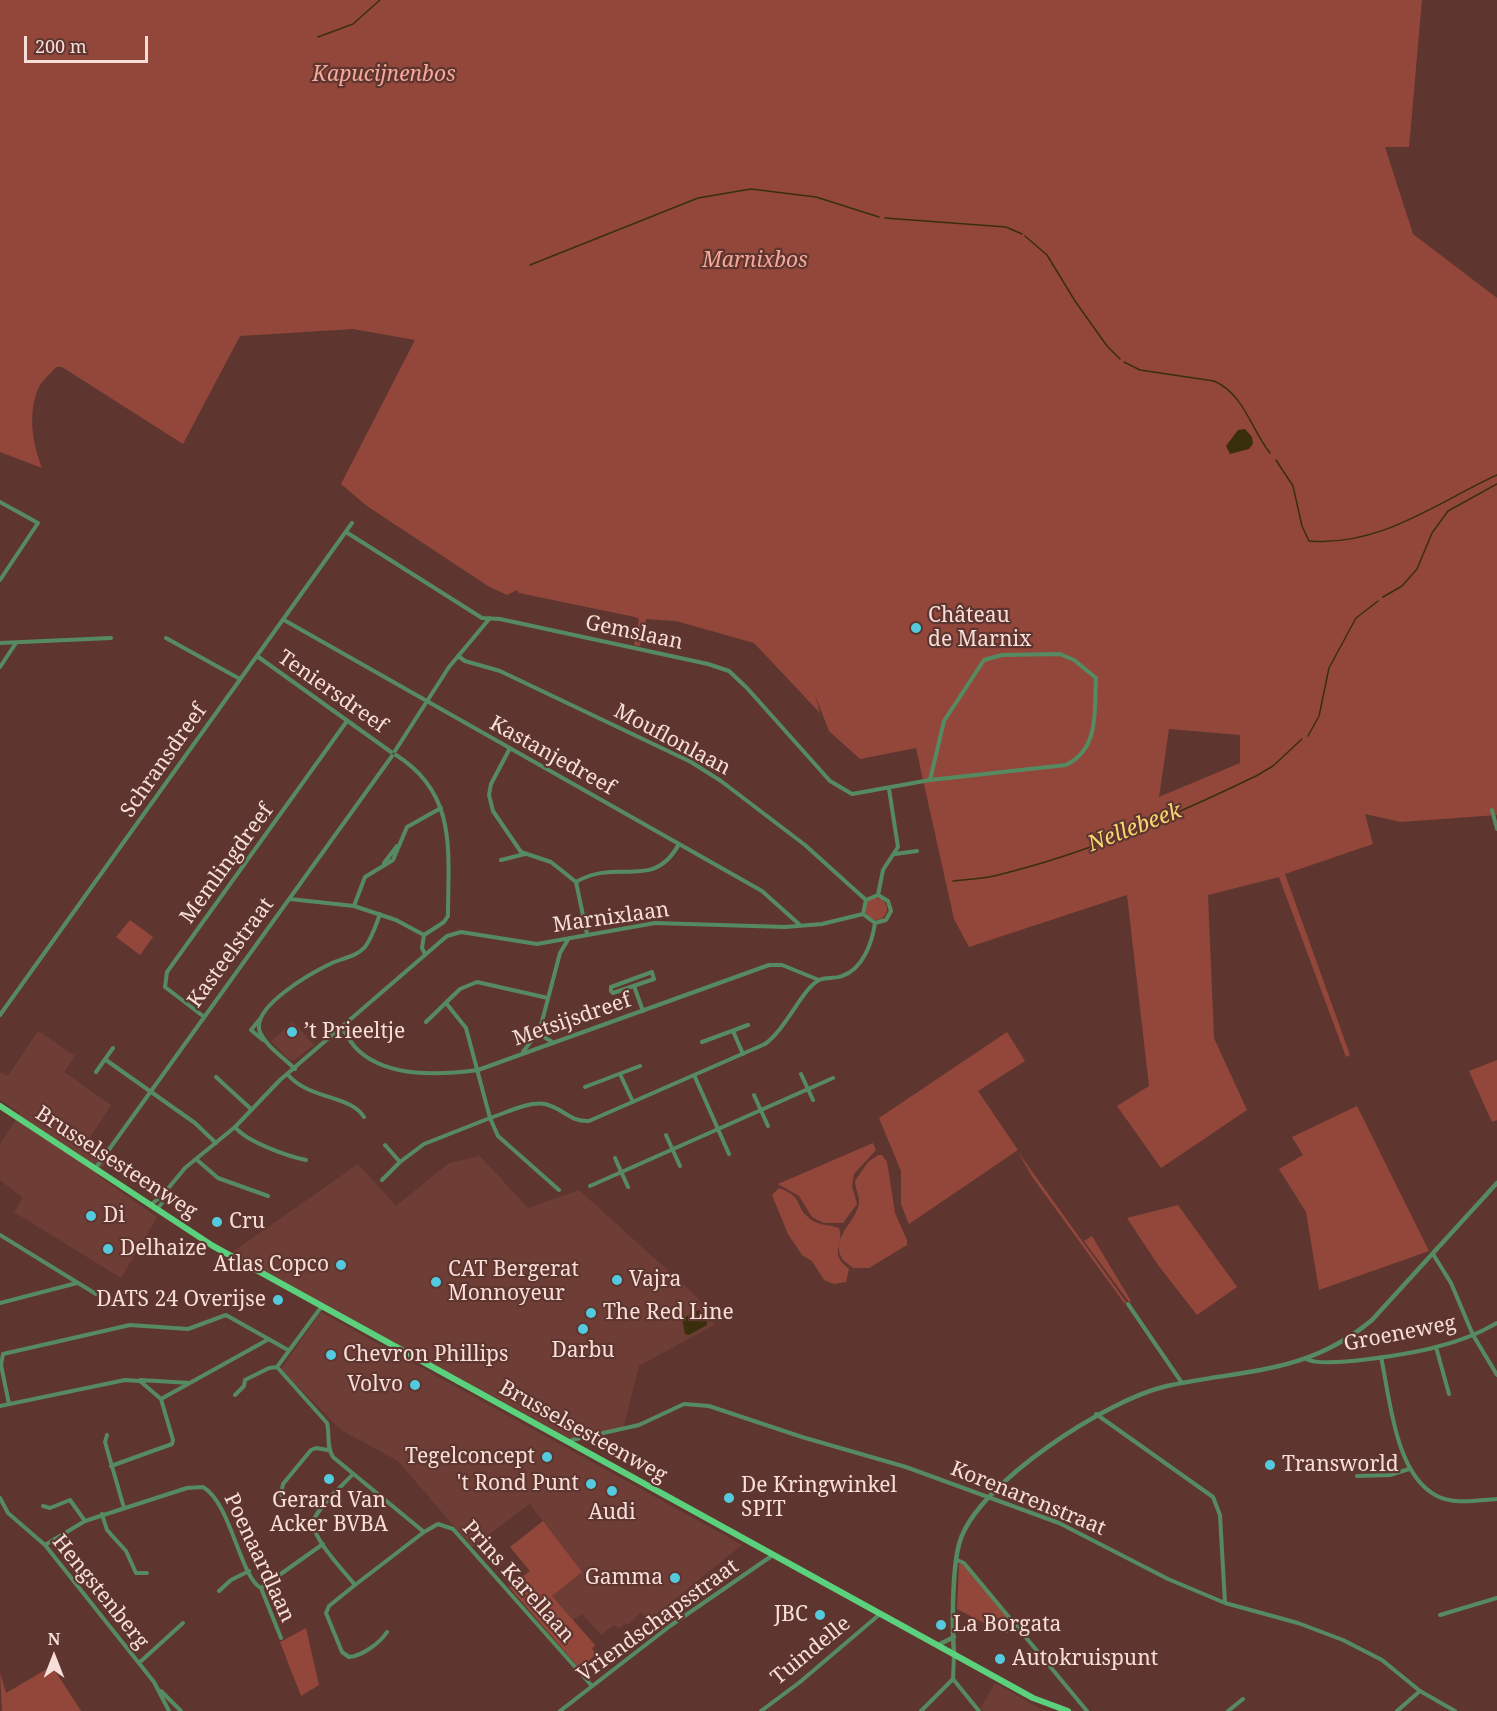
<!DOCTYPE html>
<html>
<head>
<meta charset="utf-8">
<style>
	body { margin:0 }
	#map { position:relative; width:1497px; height:1711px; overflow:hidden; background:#5e362f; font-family:"Noto Serif",serif }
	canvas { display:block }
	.north { position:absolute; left:24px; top:1627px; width:60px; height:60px; -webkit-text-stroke:4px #5e362f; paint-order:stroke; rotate:0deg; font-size:16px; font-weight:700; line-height:24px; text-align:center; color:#f8ded9 }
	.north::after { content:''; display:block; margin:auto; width:21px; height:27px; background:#f8ded9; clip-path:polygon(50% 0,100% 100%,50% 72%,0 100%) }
	.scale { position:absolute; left:24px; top:36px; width:124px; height:27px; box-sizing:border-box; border:3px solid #f8ded9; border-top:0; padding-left:8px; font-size:18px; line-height:21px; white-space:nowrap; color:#f8ded9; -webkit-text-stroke:4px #5e362f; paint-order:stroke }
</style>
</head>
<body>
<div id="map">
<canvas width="1497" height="1711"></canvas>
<div class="north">N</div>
<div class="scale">200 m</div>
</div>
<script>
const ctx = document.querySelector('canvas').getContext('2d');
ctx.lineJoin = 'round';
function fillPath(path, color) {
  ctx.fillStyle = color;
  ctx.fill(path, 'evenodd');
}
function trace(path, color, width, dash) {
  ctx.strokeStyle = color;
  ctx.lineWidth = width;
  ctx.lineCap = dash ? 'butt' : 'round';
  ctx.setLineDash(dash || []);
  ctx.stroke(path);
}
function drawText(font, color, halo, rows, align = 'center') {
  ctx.font = font + ' "Noto Serif",serif';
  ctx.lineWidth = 4.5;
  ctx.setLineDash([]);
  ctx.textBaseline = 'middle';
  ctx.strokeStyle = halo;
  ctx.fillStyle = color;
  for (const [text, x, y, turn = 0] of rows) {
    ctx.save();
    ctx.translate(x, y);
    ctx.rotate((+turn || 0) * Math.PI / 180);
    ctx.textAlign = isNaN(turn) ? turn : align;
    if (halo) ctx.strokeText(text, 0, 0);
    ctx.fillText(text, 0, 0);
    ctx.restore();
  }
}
const built = new Path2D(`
	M293,1022L314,1045L294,1060H290L271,1041Z
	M38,1031L75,1056L64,1072L111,1105L89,1139L112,1154L97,1175L157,1217L121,1278L14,1212L23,1198L0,1180V1144L20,1113L0,1100V1072L8,1076Z
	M480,1156L528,1208L579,1190L697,1297L714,1325L639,1366L623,1429L574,1441L231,1253L358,1164L396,1206L449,1163Z
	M321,1312L545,1436L742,1545L649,1620L641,1612L628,1625L625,1623L619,1629L614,1625L601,1635L582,1614L573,1620L552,1596L582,1572L530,1504L472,1547L398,1461L341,1430L281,1369Z
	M995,1683L1041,1709L1049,1711H984L981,1708Z`);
const green = new Path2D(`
	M0,0H1422L1409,147H1385L1413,234L1497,298V815L1401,822L1365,814L1373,844L1285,874L1350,1055L1346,1057L1279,877L1208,895L1214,1038L1247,1110L1161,1168L1117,1106L1149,1086L1127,895L969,947L954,919L916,748L860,759L829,731L815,695L820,713L754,643L676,621L646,619L640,646L634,645L639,619L635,617L519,593L517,590L507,595L488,586L367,506L341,484L415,340L353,329L240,336L183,444L62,367H56C51,373 44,379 40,385C27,410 32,443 42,468L0,452ZM1169,729L1240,735V763L1159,797Z
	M865 909a11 11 0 1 1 22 0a11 11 0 1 1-22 0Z
	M130,920L153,937L140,955L116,937Z
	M1007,1032L1025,1061L978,1091L1018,1150L909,1224L901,1204V1171L879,1118Z
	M1497,1060V1120L1492,1122L1469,1071Z
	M1357,1106L1429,1251L1319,1290L1306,1212L1279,1169L1303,1155L1292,1137Z
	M873,1143L876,1150L854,1174L852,1186L857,1204L843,1223H824L812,1217L799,1196L778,1184Z
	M1018,1152L1126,1302L1125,1304L1033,1178Z
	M878,1155H882L887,1162L895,1213L907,1240V1245L869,1268H853L843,1260C829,1239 855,1223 859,1204C860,1196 855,1189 855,1181L868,1162Z
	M779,1188C805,1198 794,1205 808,1217C817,1226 828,1224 839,1228C845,1248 827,1251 849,1269L846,1282L834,1284L824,1280L812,1261L802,1255L788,1234L772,1195Z
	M1178,1205L1237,1287L1197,1315L1158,1265L1127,1218Z
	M1092,1236L1131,1301L1129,1302L1084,1241Z
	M543,1521L582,1572L552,1596L595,1645L592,1649L596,1654L580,1669L509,1587L530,1571L510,1547Z
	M959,1564H964L1017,1628L1010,1633H1003L957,1609Z
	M306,1628L319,1685L301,1696L280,1642Z
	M52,1666L81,1711H2L0,1673L6,1693Z`);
const water = new Path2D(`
	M1245,429L1252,437L1253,444L1249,449L1230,454L1226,446L1238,430Z
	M699,1310L707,1321V1325L689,1335L685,1334L682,1319Z`);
const stream = new Path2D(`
	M318,37L353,24L380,0
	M885,218L1006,227L1022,234
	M1025,236L1047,255L1075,301L1107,346L1120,359
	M530,265L698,198L751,189L816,197L879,217
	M1124,362L1140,370L1214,381C1244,394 1251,429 1270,453
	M1276,460L1293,486L1302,526L1309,541C1380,547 1436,503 1497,475
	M1383,597L1402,586L1417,569L1432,533L1448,511L1497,484
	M1308,736L1319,716L1329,668L1356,618L1378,601
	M953,881C968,879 984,879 998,875C1088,853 1173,816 1256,776L1273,766L1302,739`);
const minor = new Path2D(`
	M0,502L38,523L0,580
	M346,532L482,618L500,619L708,664L729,671L747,688L830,781L852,794L930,780L1066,765C1100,748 1094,711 1096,678L1074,660L1060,654L1002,655L984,660L944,721L930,780
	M284,620L762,891L800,925
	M166,638L240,679
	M0,643L111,638
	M257,656L391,752
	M458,656L465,661L500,671L691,762L721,781L805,845L866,900
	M0,667L16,643
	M509,750L491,784L489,795L493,811L521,852L551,862L576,882L587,934
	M395,751L449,667L490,618
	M396,755C458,794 448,852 448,916L444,922L424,935L422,948L425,954
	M1492,810L1497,829
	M895,854L917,851
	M501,860L525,854
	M384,863L397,846
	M576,882C618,857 653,892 679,844
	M878,895L883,870L898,847L889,789
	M290,899L354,906L396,920L424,935
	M866,900L878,895
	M354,906L365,877L393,860L407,827L441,808
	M863,914L875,923
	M863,914L866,900
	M875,923L886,920L891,911L888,901L878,895
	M652,972L654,979L613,993L611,991V987Z
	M634,986L643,1011
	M446,1003L466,1028L490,1118C506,1113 528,1101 545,1104C563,1108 570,1122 589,1121L765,1044C786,1029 802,989 819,980C825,977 835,979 842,976C863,969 872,943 875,923
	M0,1015L352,523
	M203,1016L165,987L167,972L347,721
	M260,1019L251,1030L263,1040
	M426,1022L460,989L477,982L548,998
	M342,1028C347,1036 352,1045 359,1051C389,1078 440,1075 478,1070L769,965H782L819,980
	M540,1030L544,1037L554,1043
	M733,1031L743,1054
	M702,1042L748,1025
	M523,1052L540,1029L560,953L569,938
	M106,1060L195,1123L216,1143
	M295,1069C284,1058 265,1045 260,1032C250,1007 313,972 332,963C343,958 356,957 365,947C372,938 376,925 380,914
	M96,1072L113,1048
	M287,1074C311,1101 349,1094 364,1117
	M620,1074L633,1102
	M801,1074L813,1100
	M216,1077L251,1109
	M695,1077L729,1154
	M585,1087L640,1066
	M754,1095L768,1126
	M235,1127C247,1142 287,1156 306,1160
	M666,1135L680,1166
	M385,1145L400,1162
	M615,1158L628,1187
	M196,1159L218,1178L268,1196
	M95,1169L392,756
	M382,1180L400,1162L424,1144L490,1118L498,1136L559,1190
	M590,1186L833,1078
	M150,1205L161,1197L185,1168L235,1127L280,1080L447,936L461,932L537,944L655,923L785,927L822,924L863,914
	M157,1209L162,1203L161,1197
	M0,1235L96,1294
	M1433,1254L1451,1283L1473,1335L1497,1375
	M0,1303L77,1283
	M1128,1304L1182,1383
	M1436,1347L1449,1394
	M1381,1357C1390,1398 1395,1475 1437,1496C1454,1505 1478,1500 1497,1499
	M1306,1359C1324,1369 1414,1353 1436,1347C1457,1342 1478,1334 1497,1323
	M277,1367L327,1423C330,1435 326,1446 333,1457L424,1532L438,1524L453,1529L592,1686
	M277,1367L322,1306
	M140,1380L190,1383
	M235,1395L244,1386L245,1380L269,1368L277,1367
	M9,1404L1,1365L3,1354L130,1325L188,1329L226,1315L288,1350
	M0,1406L125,1380L140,1381L161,1399L269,1339
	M1096,1414L1213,1497L1220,1515L1225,1603
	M107,1435L105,1442L124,1508
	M569,1443L572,1440L639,1425L684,1404L709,1406L802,1437L906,1467L1059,1523L1168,1579L1225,1603L1298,1623L1343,1640L1382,1660L1420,1691L1455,1711
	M111,1466L172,1444L173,1440L161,1399
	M353,1474C343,1485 318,1507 314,1520C309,1536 345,1572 355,1585L424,1532
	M1357,1476L1390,1475L1409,1469
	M0,1498L8,1513L45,1545L154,1682L169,1711
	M286,1504L281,1494L283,1484L311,1450L316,1448L328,1450
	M43,1506L50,1508L70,1500L85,1521
	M102,1514L107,1530L126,1551L136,1573H147
	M45,1545L85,1521L187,1488L203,1487C231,1503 240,1577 261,1588L281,1638
	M957,1560L964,1563L1087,1711
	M355,1585L329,1606L326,1613L342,1652L349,1657C362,1656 380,1643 387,1632
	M261,1588L323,1544
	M219,1591L231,1580L249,1571
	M1440,1615L1497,1598
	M139,1663L183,1623
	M953,1679L979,1711
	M161,1691L181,1711
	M560,1711L670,1626L773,1555
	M761,1711L800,1682L880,1614
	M921,1711L953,1679L954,1654
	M1228,1711L1243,1699
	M1397,1711L1420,1691`);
const tertiary = new Path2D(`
	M938,1645L954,1637
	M954,1654C952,1627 952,1566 960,1541C978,1483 1108,1399 1167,1386C1245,1369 1306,1375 1372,1320L1497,1183`);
const primary = new Path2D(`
	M0,1106L213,1246L937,1645L1033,1698L1068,1711`);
const markers = [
	[916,628,6,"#54cade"],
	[292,1032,6,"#54cade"],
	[91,1216,6,"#54cade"],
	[217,1222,6,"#54cade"],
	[108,1249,6,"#54cade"],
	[341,1265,6,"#54cade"],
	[617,1280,6,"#54cade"],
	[436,1282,6,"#54cade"],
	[278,1300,6,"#54cade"],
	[591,1313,6,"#54cade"],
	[583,1329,6,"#54cade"],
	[331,1355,6,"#54cade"],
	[415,1385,6,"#54cade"],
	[547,1457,6,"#54cade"],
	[1270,1465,6,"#54cade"],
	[329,1479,6,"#54cade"],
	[591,1484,6,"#54cade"],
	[612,1491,6,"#54cade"],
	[729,1498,6,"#54cade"],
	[675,1578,6,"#54cade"],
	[820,1615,6,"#54cade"],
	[941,1625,6,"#54cade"],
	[1000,1659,6,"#54cade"]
];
const parkNames = [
	["Kapucijnenbos",384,75],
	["Marnixbos",755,261]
];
const poiNames = [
	["Château",928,616],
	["de Marnix",928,640],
	["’t Prieeltje",304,1032],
	["Di",103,1216],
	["Cru",229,1222],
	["Delhaize",120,1249],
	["Atlas Copco",329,1265,"right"],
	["CAT Bergerat",448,1270],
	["Monnoyeur",448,1294],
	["Vajra",629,1280],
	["DATS 24 Overijse",266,1300,"right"],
	["The Red Line",603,1313],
	["Darbu",583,1351,"center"],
	["Chevron Phillips",343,1355],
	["Volvo",403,1385,"right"],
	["Tegelconcept",535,1457,"right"],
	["Transworld",1282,1465],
	["'t Rond Punt",579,1484,"right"],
	["De Kringwinkel",741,1486],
	["SPIT",741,1510],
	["Gerard Van",329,1501,"center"],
	["Acker BVBA",329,1525,"center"],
	["Audi",612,1513,"center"],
	["Gamma",663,1578,"right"],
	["JBC",808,1615,"right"],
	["La Borgata",953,1625],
	["Autokruispunt",1012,1659]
];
const streetNames = [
	["Gemslaan",634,633,12],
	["Teniersdreef",332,692,35],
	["Mouflonlaan",672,740,28],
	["Kastanjedreef",552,756,29],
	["Schransdreef",164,761,-55],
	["Memlingdreef",227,864,-54],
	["Marnixlaan",611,918,-8],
	["Kasteelstraat",231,953,-54],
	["Metsijsdreef",572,1020,-19],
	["Brusselsesteenweg",116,1163,33],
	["Groeneweg",1400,1334,-11],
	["Brusselsesteenweg",583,1432,29],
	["Korenarenstraat",1028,1499,22],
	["Poenaardlaan",259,1558,65],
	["Prins Karellaan",518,1582,48],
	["Hengstenberg",100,1592,51],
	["Vriendschapsstraat",658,1621,-36],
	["Tuindelle",811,1651,-39]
];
const waterNames = [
	["Nellebeek",1135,828,-21]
];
fillPath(built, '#6e3e36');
fillPath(green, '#93473b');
fillPath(water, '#3a2f0d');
trace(stream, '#3a2f0d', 1.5);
trace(minor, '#568b62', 4);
trace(tertiary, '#568b62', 4.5);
trace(primary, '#5cd17d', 6);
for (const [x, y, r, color] of markers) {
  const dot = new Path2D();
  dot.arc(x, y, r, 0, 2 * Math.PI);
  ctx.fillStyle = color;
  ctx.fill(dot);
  trace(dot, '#5e362f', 2);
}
drawText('italic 21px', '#f6a89a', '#5e362f', parkNames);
drawText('21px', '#f8ded9', '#5e362f', poiNames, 'left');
drawText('21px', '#f8ded9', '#5e362f', streetNames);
drawText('italic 22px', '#f8d570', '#5e362f', waterNames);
</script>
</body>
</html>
